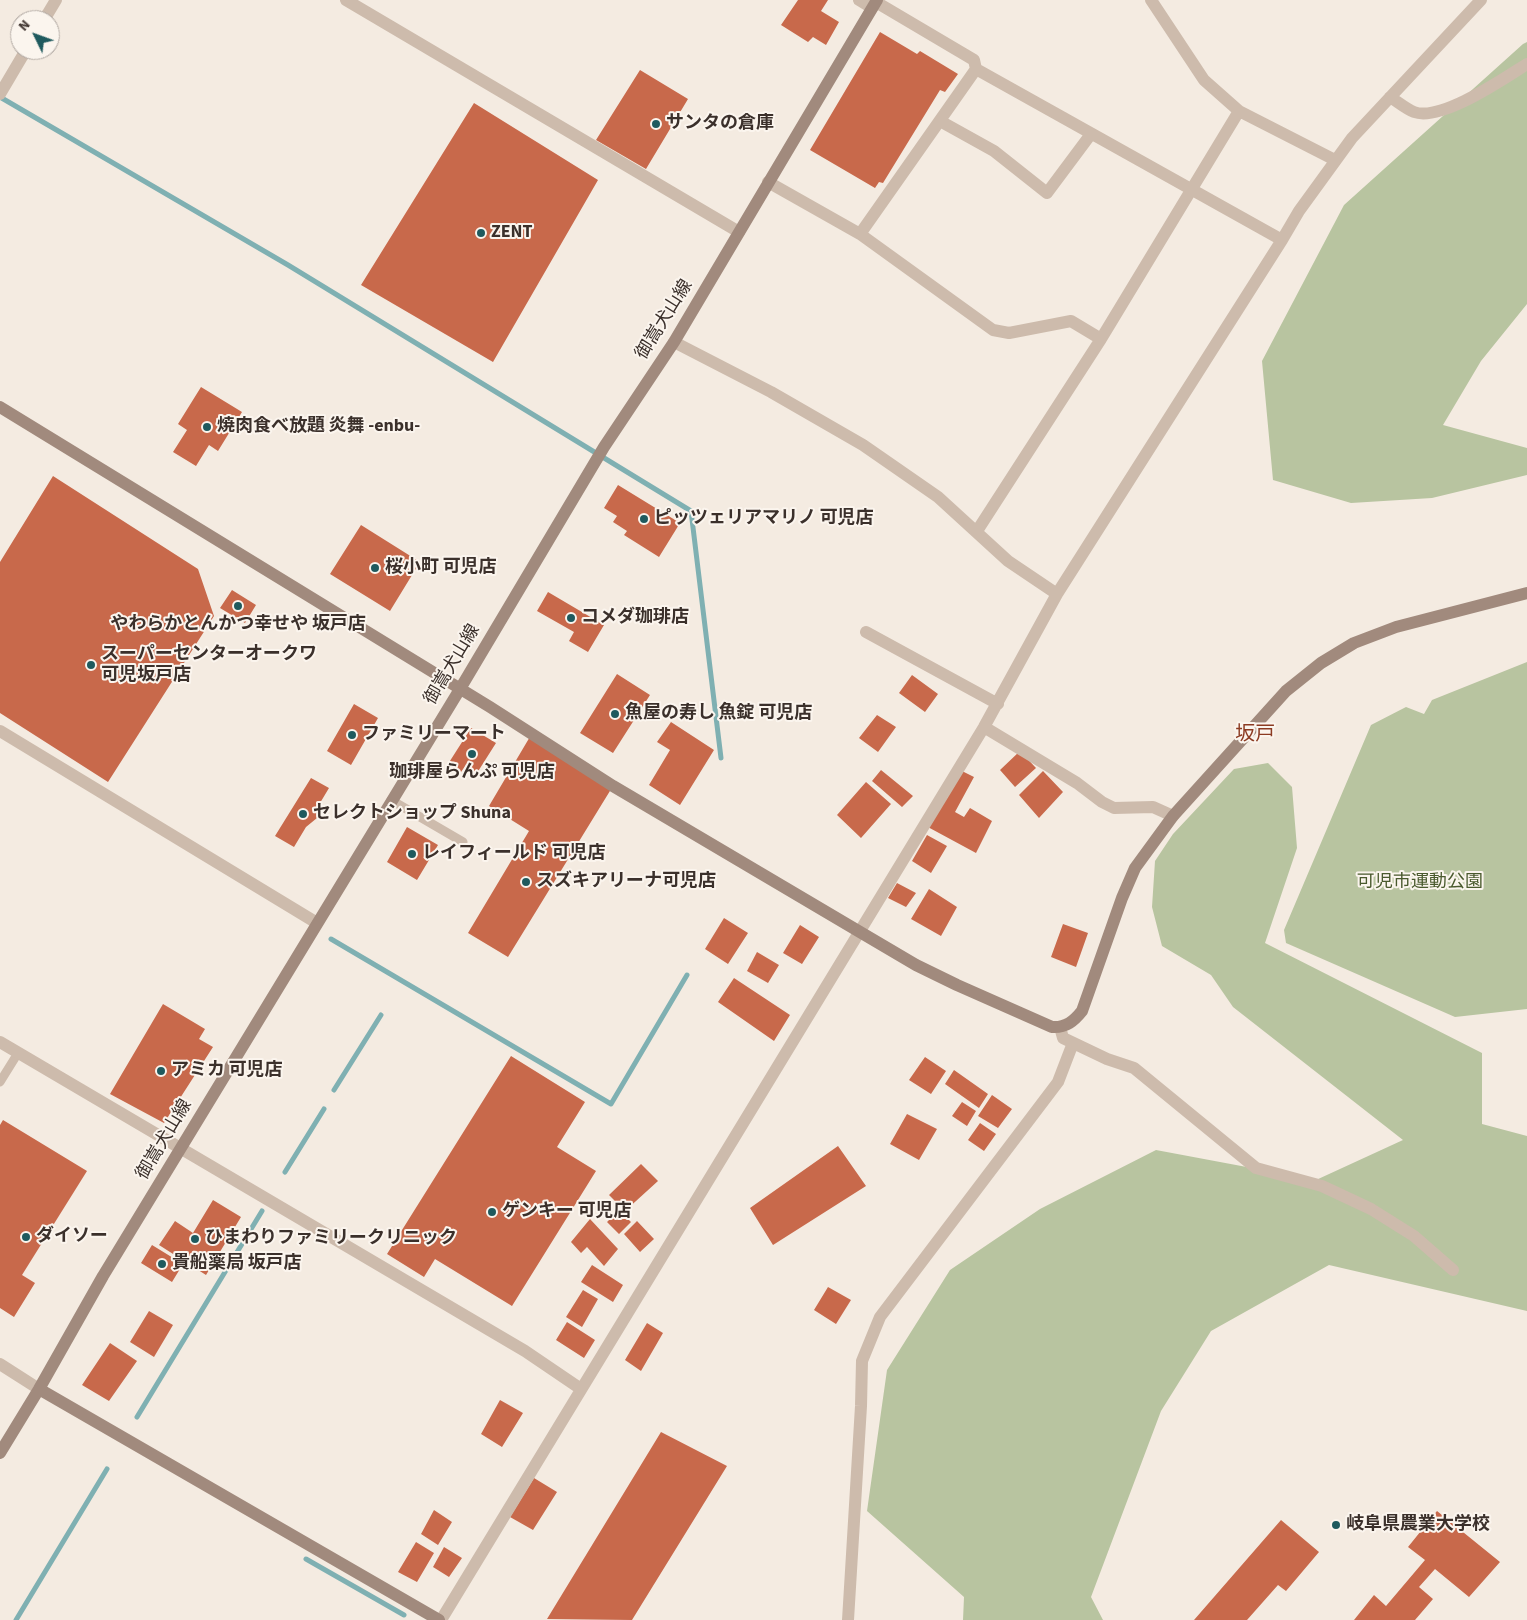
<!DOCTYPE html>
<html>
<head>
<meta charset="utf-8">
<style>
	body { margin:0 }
	#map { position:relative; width:1527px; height:1620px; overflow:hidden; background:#f4ebe1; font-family:"Source Sans 3",sans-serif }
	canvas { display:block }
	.north { position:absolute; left:10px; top:10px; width:50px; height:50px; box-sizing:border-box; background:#fbf5ee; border:1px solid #aea6a0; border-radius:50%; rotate:312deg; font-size:14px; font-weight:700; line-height:20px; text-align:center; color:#3b302b }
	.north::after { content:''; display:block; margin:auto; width:18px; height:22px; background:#1f5a5e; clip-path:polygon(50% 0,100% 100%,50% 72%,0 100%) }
</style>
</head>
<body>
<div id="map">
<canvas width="1527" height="1620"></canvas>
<div class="north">N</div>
</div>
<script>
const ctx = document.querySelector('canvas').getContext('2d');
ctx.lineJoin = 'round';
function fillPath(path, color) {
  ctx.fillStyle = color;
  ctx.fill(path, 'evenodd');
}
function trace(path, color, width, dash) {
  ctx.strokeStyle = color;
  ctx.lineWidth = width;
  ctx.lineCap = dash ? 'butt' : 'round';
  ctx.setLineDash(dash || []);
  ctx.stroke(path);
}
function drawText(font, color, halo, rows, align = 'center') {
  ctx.font = font + ' "Source Sans 3","Noto Sans JP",sans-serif';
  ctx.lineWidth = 4;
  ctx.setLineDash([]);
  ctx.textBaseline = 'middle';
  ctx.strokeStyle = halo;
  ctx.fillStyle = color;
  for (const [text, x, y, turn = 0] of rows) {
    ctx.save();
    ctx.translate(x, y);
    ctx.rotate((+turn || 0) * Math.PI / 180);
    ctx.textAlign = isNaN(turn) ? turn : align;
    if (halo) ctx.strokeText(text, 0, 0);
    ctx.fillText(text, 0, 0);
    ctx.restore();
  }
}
const green = new Path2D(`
	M1527,42V304L1481,361L1443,425L1527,448V475L1432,498L1351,503L1273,480L1262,361L1344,205L1523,44Z
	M1527,662V1009L1455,1017L1286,943L1284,930L1371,725L1406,707L1424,714L1432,700Z
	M1268,763L1292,787L1297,848L1265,943L1482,1053V1124L1527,1136V1311L1329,1265L1211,1331L1161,1411L1091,1597L1103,1620H963L964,1597L867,1511L887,1370L950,1270L1040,1209L1156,1150L1316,1180L1403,1140L1233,1007L1211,975L1162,946L1152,907L1155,861L1173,834L1234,769Z`);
const stream = new Path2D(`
	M0,97L288,265L691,511L721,758
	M331,939L611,1104L687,975
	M334,1090L381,1015
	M285,1172L324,1109
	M137,1417L262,1211
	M306,1559L404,1615
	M16,1620L107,1469`);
const building = new Path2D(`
	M798,0H828L821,11L839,22L826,45L813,37L808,42L781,25Z
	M880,32L917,54L920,51L958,74L945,92L940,90L883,183L879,182L875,188L810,150Z
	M640,70L688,99L646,169L596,140Z
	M474,103L598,180L493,362L361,285Z
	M201,387L242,412L218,451L209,445L196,466L173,452L187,430L178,424Z
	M53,476L198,569L214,616L108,782L0,713V562Z
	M618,485L680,523L659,557L624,535L627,531L613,522L617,516L604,508Z
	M361,525L420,562L390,611L330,574Z
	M232,590L256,605L245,623L220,608Z
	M548,592L604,625L588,652L569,641L574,632L537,611Z
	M617,674L650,695L613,753L580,733Z
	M912,675L938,694L925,712L899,693Z
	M354,704L378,718L351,765L327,751Z
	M877,715L896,727L878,752L859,738Z
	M671,722L714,750L680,805L649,785L670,750L657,742Z
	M471,728L496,743L477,773L466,765L461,772L448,764Z
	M531,735L613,786L508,957L468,933L529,831L489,806Z
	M1020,751L1036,768L1015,787L1000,770Z
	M881,770L913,796L902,807L872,781Z
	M960,770L974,777L955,812L964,817L970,808L992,821L976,853L926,826Z
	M1043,771L1063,792L1039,818L1019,795Z
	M311,778L329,788L320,803L317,818L306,827L294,847L275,836Z
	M866,782L891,804L861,838L837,815Z
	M407,827L438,845L417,880L387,862Z
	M927,835L947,846L931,873L912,861Z
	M897,883L916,893L906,907L888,898Z
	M929,889L957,907L941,936L911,919Z
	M724,918L748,933L728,964L705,949Z
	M1063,924L1088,933L1076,967L1051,957Z
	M800,925L819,937L802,964L783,953Z
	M757,952L779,965L768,983L747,971Z
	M734,978L790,1015L774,1041L718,1002Z
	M163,1004L205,1029L199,1039L213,1047L164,1123L110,1094Z
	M511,1056L585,1102L557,1147L596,1171L512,1306L435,1259L424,1277L387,1254Z
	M925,1057L946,1071L931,1094L909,1080Z
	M954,1070L988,1094L979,1108L945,1084Z
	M992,1095L1012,1109L998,1128L978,1116Z
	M962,1102L976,1111L967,1126L952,1116Z
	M907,1114L937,1129L919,1160L890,1144Z
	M3,1120L87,1171L22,1275L35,1283L14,1317L0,1308V1125Z
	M980,1123L996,1134L984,1151L968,1140Z
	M838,1146L866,1186L773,1245L750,1208Z
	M641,1164L658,1181L625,1211L609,1195Z
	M213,1200L241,1217L206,1275L159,1245L175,1221L193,1233Z
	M619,1210L631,1222L619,1234L607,1222Z
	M590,1219L618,1249L604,1266L587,1247L581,1253L571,1242Z
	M637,1221L654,1239L640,1252L624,1234Z
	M152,1245L183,1264L172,1282L141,1263Z
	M592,1265L623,1285L613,1302L581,1282Z
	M828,1287L851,1300L836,1324L814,1310Z
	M583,1290L598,1299L582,1327L566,1317Z
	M149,1311L173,1325L154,1357L130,1342Z
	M567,1322L595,1340L584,1358L556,1340Z
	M647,1323L663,1333L641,1371L625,1360Z
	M110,1343L137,1361L109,1401L82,1385Z
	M500,1400L523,1413L502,1447L481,1434Z
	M661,1432L727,1466L632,1620L547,1619Z
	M534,1478L557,1492L533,1530L510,1517Z
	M434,1510L452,1522L438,1545L421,1534Z
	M1437,1511L1500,1562L1469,1597L1435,1569L1419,1587L1433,1599L1415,1620H1354L1374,1595L1386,1606L1425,1560L1408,1547Z
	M1281,1520L1319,1552L1286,1591L1278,1585L1247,1620H1194Z
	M416,1542L434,1553L417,1582L398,1572Z
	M444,1547L462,1558L449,1577L433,1567Z`);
const lane = new Path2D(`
	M391,800L463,842
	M0,1082L18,1053`);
const street = new Path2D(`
	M346,0L739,232
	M859,0L872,8
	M1151,0L1204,80L1239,111L1335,160
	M876,2L974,60L976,69L1282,240
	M44,20L56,0
	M0,94L26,50
	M1390,97C1398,102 1406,109 1414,112C1441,122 1503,79 1527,64
	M940,121L994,151L1047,193L1091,134
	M768,182L860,234L993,330L1009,333L1071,321L1101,339
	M860,234L976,69
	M674,342L771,392L863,445L938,497L1008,561L1057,594
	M977,531L1101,339L1239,111
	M866,632L998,704
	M984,727L1077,783L1102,802L1114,808L1153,807L1173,816
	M0,731L317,923
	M1060,1027L1063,1038L1107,1059L1134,1068L1256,1168L1322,1186L1371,1209L1414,1236L1453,1270
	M0,1042L525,1351L581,1389
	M0,1364L39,1389
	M441,1620L984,727L1057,594L1282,240L1299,211L1352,138L1481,0
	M848,1620L861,1406L862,1361L880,1317L1058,1082L1073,1043`);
const secondary = new Path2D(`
	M0,407L490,707L613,786L860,932L916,965L957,985L1052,1027C1066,1028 1074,1021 1082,1011L1122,898L1135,868L1173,816L1286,691L1321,663L1354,643L1396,627L1527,593
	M39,1389L439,1620
	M0,1453L39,1389L103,1276L460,689L604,447L674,342L877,0`);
const markers = [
	[656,124,5,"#1f5a5e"],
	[481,233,5,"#1f5a5e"],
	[207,427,5,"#1f5a5e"],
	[644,519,5,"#1f5a5e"],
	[375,568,5,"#1f5a5e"],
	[238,606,5,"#1f5a5e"],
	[571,618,5,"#1f5a5e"],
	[91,665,5,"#1f5a5e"],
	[615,714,5,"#1f5a5e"],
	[352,735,5,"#1f5a5e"],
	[472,754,5,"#1f5a5e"],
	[303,814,5,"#1f5a5e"],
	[412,854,5,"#1f5a5e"],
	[526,882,5,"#1f5a5e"],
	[161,1071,5,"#1f5a5e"],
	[492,1212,5,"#1f5a5e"],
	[26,1237,5,"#1f5a5e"],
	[195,1239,5,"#1f5a5e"],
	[162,1264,5,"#1f5a5e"],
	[1336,1525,5,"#1f5a5e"]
];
const poiNames = [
	["サンタの倉庫",666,124],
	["ZENT",491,233],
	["焼肉食べ放題 炎舞 ‐enbu‐",217,427],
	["ピッツェリアマリノ 可児店",654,519],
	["桜小町 可児店",385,568],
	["コメダ珈琲店",581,618],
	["やわらかとんかつ幸せや 坂戸店",238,625,"center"],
	["スーパーセンターオークワ",101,655],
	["可児坂戸店",101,676],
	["魚屋の寿し 魚錠 可児店",625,714],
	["ファミリーマート",362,735],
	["珈琲屋らんぷ 可児店",472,773,"center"],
	["セレクトショップ Shuna",313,814],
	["レイフィールド 可児店",422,854],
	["スズキアリーナ可児店",536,882],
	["アミカ 可児店",171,1071],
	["ゲンキー 可児店",502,1212],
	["ダイソー",36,1237],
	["ひまわりファミリークリニック",205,1239],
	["貴船薬局 坂戸店",172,1264],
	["岐阜県農業大学校",1346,1525]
];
const streetNames = [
	["御嵩犬山線",665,320,-58],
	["御嵩犬山線",453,665,-59],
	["御嵩犬山線",165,1140,-59]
];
const parkNames = [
	["可児市運動公園",1420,883]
];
const quarterNames = [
	["坂戸",1255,736]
];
fillPath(green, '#b8c4a0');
trace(stream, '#7fb0b2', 5);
fillPath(building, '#c8694b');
trace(lane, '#cdbbac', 9);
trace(street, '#cdbbac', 12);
trace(secondary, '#a18a7d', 12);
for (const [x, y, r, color] of markers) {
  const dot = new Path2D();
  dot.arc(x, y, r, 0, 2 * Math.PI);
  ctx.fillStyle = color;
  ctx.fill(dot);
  trace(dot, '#fbf5ee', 2);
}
drawText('bold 18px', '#3b302b', '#fbf5ee', poiNames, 'left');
drawText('18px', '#3b302b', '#fbf5ee', streetNames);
drawText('18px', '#4a5a2e', '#fbf5ee', parkNames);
drawText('20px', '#8c3b22', '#fbf5ee', quarterNames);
</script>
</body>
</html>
